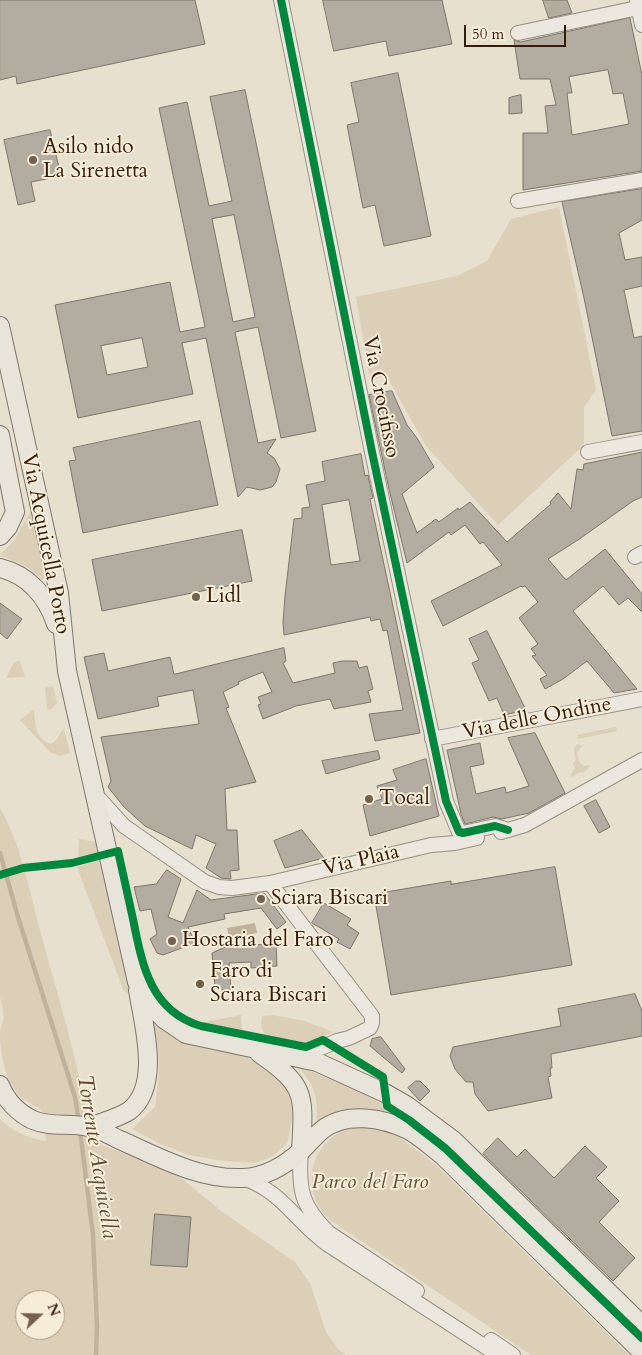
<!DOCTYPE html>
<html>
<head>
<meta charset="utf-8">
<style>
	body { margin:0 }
	#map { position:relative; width:642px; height:1355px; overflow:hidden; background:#e7e0cf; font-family:Cardo,serif }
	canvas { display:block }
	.north { position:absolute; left:15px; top:1290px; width:50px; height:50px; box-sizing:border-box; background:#f6edd9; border:1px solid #a99a86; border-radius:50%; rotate:69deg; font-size:14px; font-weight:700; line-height:20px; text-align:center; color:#351d0a }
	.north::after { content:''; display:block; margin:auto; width:18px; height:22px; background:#73614f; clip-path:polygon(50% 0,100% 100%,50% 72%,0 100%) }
	.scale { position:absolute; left:464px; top:25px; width:102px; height:22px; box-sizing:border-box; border:2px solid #351d0a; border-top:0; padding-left:6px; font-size:15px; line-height:18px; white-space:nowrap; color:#351d0a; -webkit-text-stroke:4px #f6edd9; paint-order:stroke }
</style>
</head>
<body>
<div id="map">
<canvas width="642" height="1355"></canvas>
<div class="north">N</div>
<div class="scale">50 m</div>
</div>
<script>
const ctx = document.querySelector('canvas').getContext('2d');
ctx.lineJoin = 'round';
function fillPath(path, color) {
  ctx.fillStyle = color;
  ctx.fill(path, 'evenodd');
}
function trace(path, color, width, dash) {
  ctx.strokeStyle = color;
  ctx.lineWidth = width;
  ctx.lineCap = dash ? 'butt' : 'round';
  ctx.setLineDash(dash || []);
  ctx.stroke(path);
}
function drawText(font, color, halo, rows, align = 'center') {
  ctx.font = font + ' Cardo,serif';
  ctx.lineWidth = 4;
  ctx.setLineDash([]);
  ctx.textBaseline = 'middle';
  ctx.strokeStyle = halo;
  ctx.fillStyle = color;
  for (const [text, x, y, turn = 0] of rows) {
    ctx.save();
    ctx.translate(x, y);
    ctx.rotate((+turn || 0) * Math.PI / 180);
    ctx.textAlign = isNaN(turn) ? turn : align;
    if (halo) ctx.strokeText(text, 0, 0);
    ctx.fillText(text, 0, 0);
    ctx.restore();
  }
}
const green = new Path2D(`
	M559,207L596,390L584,407V445L498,525L426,446L386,375L370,381L356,297L457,276L487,261L511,219Z
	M32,508L46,576L42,580L29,568L0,555L15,539Z
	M20,661L25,677L6,678L14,662Z
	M53,686L57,703L50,710L47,708L45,688Z
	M34,709C35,724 35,739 51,744C59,740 59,732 64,729L70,753L59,756L50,752L20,720Z
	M616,727L617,731L578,739L577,735Z
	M578,744L582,746L577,752L579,762L584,766L590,765L586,771L578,773L573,777L570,775L575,768L573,763L576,760C575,754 571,749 578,744Z
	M0,808C20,841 30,892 40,930C59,1001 82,1072 92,1145L99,1144L174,1172L221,1211L295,1262L310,1283L326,1332L338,1349L345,1355H0V1119C10,1130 32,1140 46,1141L42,1110C34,1105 25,1101 19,1095C4,1079 0,1052 0,1031C1,1026 4,1021 4,1016C4,1010 1,1003 0,997ZM25,1300H55V1330H25Z
	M79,839L96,842L98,852L78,857Z
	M100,860L129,992L127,993L123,989L77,867Z
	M241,1015L242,1030L202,1023Z
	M272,1015L305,1021L333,1032L307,1044L270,1037C260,1032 261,1026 262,1016Z
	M148,1016L165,1031L180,1039L239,1053L273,1071L291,1093L293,1105L292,1118L288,1140L285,1146L271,1157L255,1163L223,1161L189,1155L158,1143L132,1129L155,1107C159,1075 163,1046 148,1016Z
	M297,1067C327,1076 354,1088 382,1103L381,1106L404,1119C369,1107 347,1101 316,1126C319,1103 316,1083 297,1067Z
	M358,1127L375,1128L395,1134L436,1165L629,1355H531L327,1218C297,1185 313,1133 358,1127Z`);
const water = new Path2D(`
	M255,923L257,933L229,938L227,928Z`);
const stream = new Path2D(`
	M0,853L18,917L75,1097L79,1122
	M80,1130L93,1235L97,1326L96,1355`);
const building = new Path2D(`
	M0,0H195L205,44L17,84L16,76L0,80Z
	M323,0H442L452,44L389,56L386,41L334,51Z
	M543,0H567L572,13L549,18Z
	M630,18L642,75V171L523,190V133H548L545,106L556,105L550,79H520L514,40L520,42ZM608,70L613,94L623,93L629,124L572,135L567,93H572L569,77Z
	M398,73L431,236L384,246L375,205L363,208L347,125L359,122L351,83Z
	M245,90L316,431L281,438L258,327L235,332L258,443L276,439L267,453L274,458L280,469L276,482L272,487L260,490L247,487L238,497L206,338L182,343L193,394L78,418L55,305L170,282L180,332L205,327L159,108L187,102L209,206L232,201L210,97ZM234,215L255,317L233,322L212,219ZM142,338L148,367L107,375L101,346Z
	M521,95L522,113L509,114V98Z
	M50,130L61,176L31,182L35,201L18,205L4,140Z
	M642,189V220L619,233L625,260L642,257V286L624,290L634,338L642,336V431L612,436L584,298L562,202Z
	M392,391L407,425L417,438L434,467L402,494L417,533L436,519L439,522L458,508L459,510L470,502L507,542L551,504L550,502L558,493L571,509L577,469L583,470L584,464L642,452V497L633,501L578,540L548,559L566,580L605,549L642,594V612L628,598L619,605L603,586L573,611L637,689L614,693L587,661L563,679L545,689L540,679L547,675L532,656L536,655L531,649L538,644L519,618L538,602L525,586L522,587L521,586L443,626L431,601L502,565L483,542L480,544L465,525L451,535L449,532L407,563L389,489L369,395Z
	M200,421L218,505L83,533L69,461L76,460L73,448Z
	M361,454L365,476L368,475L373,498L370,499L420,733L375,741L369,714L403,710L387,630L383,631L380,619L371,621L370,617L284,635L283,622L285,596L294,519L302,518V508L310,507L306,485L325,481L322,462ZM349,500L360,561L331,565L322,505Z
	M242,530L252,581L102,611L92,560Z
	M0,603L22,619L7,639L0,633Z
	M487,631L526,710L504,715L497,698L489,701L472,663L479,660L469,639Z
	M284,648L286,661L283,663L293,683L335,673L333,663L342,661H357L359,668L367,666L373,689L368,691L371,702L334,709L330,699L296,706L263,719L258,705L261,704L258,697L272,692L263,672L238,682L239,684L223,692L229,707L226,708L256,782L225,789L227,830H237L239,870L230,871L231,879L221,878L206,868L216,844L196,835L192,849L145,826L124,807L108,787L111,781L101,737L199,724L193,690L157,697L159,706L98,719L84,657L104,653L108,671L170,657L174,674Z
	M535,733L565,793L529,813L502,819L493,817L465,824L461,814L447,750L480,743L484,764L470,767L476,794L505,787L506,793L529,786L508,738Z
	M378,751L380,759L326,774L322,761Z
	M426,759L439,816L370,836L363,805L382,799L377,786L397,780L393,770Z
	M596,800L610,827L599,833L584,806Z
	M302,830L324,858L285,868L274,841Z
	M555,867L572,965L391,995L374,894L451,881V884Z
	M167,870L181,879L168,917L183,923L197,890L211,900L264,893L286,922L277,929L261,908L224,914L225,919L188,927L195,943L163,955L157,953L150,939L157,934L151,909L140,911L134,887L156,884Z
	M324,903L351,919L347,925L359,933L350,949L337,942L339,939L312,923Z
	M276,944L277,966L251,968V962L229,963L231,989L220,990V985L215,986L212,953L225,947Z
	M635,994L642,1011V1036L551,1054L552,1068H550L551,1076L548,1077L552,1098L488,1111L475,1094L473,1082H466L455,1069L450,1056L453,1047L561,1026L558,1009Z
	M381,1037L405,1069L402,1073L370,1046L372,1039Z
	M416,1081H420L430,1091L420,1101L408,1088Z
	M498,1138L517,1157L525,1149L554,1178L585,1146L607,1167L596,1178L619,1201L599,1222L635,1258L613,1281L483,1154Z
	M155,1214L191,1217L187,1267L151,1265Z`);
const minor = new Path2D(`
	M281,0L372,452L446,801L459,832L463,833L495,826L508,830
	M637,0L642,25
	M518,33L642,7
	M518,201L642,180
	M588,452L642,442
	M635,557L642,553
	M432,739L642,699
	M95,794L124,826L205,882L219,887L232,888L270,883L431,845L455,843L477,838
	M501,832L525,825L642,760
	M270,883L372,1016V1023L370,1028L349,1038L337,1041L298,1058
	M301,1151C298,1189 301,1206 329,1233L417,1291
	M243,1178C283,1192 295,1221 327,1244L498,1355
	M491,1340L513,1355`);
const major = new Path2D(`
	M0,326L59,593L67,671L137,982L150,1004L164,1019L186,1034L317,1062L385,1093L406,1105L453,1140L642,1325
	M0,435L15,512L8,527L0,536
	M0,568C28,575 47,596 56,624
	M259,1053C307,1086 304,1095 301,1151
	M0,1085C6,1100 18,1113 33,1120C51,1128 71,1122 89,1127C100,1129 111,1136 120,1140C158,1157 200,1180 243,1178C266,1177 286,1165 303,1149C309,1143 315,1136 322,1130C346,1111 383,1118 408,1130C420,1136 431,1147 442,1155L642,1352
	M90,1127C102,1122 118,1118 129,1111C162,1086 143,1023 138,990`);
const cycleway = new Path2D(`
	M281,0L372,452L446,801L459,832L463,833L495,826L508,830
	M0,875L23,868L72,863L118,851C123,874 128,896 133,919C142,964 150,1011 201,1026L306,1047L323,1040L383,1077L387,1106L409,1120L445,1148L642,1338`);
const markers = [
	[33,160,5,"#73614f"],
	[196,597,5,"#73614f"],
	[369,799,5,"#73614f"],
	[261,899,5,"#73614f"],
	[172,941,5,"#73614f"],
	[200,984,5,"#73614f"]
];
const poiNames = [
	["Asilo nido",43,148],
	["La Sirenetta",43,172],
	["Lidl",206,597],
	["Tocal",379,799],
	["Sciara Biscari",271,899],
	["Hostaria del Faro",182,941],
	["Faro di",210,972],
	["Sciara Biscari",210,996]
];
const streetNames = [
	["Via Crocifisso",380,397,79],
	["Via Acquicella Porto",45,544,79],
	["Via delle Ondine",537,719,-11],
	["Via Plaia",361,861,-13]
];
const parkNames = [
	["Parco del Faro",370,1183]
];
const waterNames = [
	["Torrente Acquicella",96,1157,81]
];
fillPath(green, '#dbcfb8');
fillPath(water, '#c1b39b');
trace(stream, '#c1b39b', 4.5);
fillPath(building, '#b3aca0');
trace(building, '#7d766a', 1);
trace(minor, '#979084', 16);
trace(major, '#7d766a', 20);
trace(minor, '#ece8df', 14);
trace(major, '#e9e4da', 18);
trace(cycleway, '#00873e', 8);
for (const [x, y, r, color] of markers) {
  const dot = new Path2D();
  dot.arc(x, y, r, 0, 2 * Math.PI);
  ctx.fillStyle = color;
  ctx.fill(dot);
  trace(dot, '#f6edd9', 2);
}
drawText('21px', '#351d0a', '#f6edd9', poiNames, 'left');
drawText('21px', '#351d0a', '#f6edd9', streetNames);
drawText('italic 21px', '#644e38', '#f6edd9', parkNames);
drawText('italic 22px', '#604b35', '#f6edd9', waterNames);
</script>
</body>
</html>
